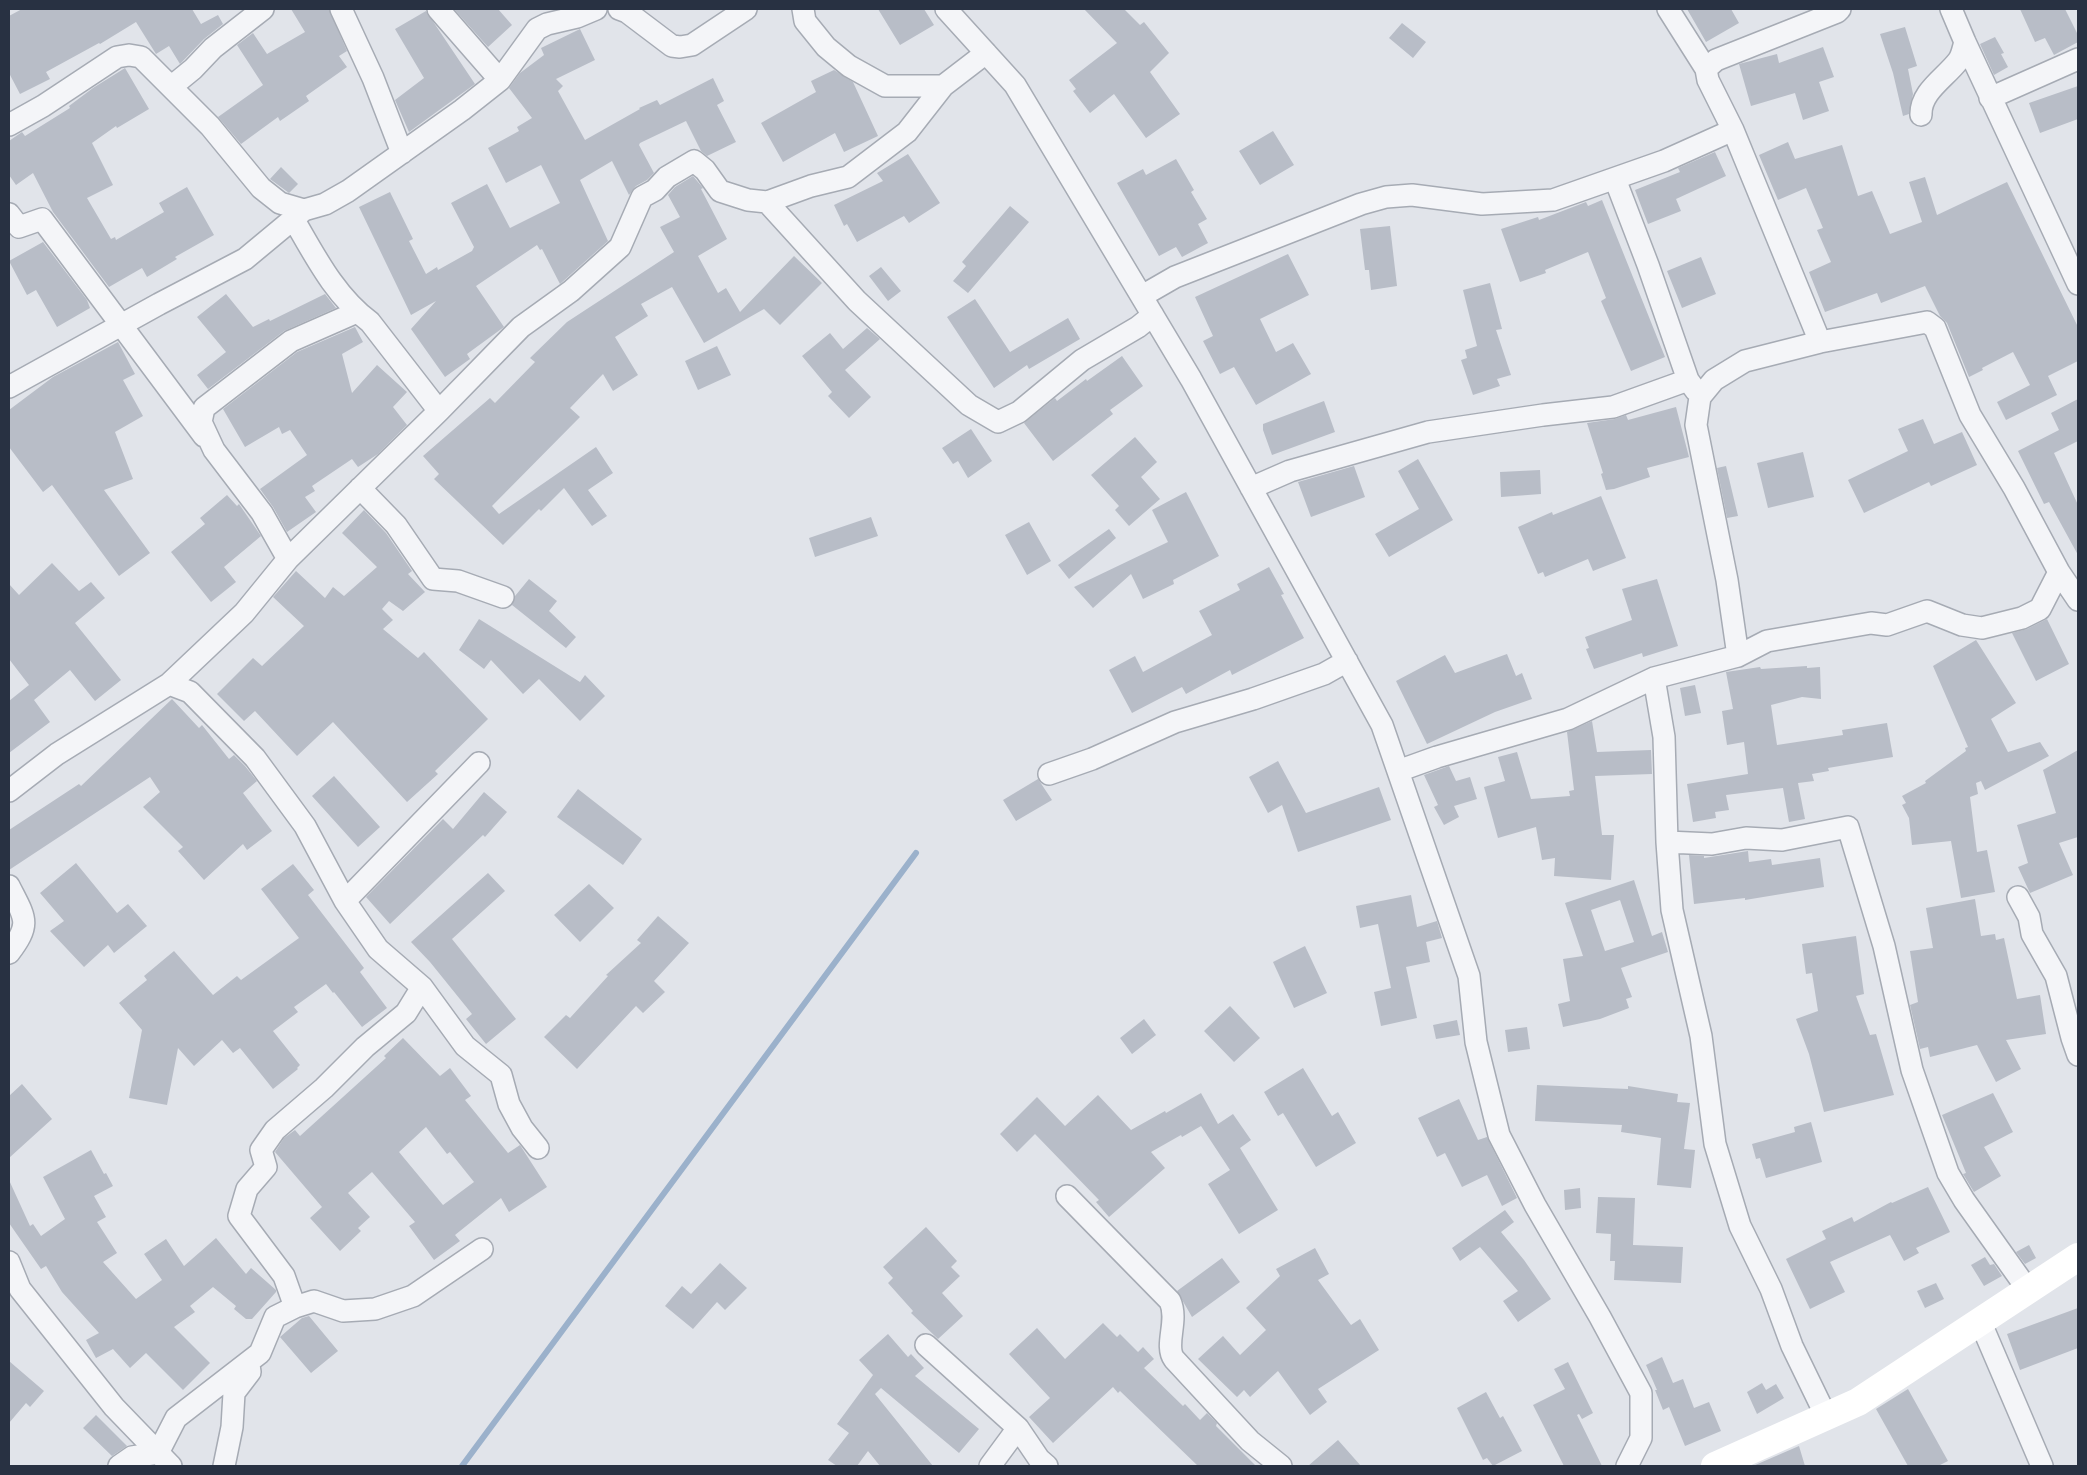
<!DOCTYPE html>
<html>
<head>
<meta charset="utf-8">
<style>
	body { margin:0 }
	#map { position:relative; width:2087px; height:1475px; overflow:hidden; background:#e1e4ea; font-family:Karla,sans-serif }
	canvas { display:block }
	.frame { position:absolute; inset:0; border:10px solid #283142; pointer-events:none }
</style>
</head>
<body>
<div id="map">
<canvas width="2087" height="1475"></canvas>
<div class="frame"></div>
</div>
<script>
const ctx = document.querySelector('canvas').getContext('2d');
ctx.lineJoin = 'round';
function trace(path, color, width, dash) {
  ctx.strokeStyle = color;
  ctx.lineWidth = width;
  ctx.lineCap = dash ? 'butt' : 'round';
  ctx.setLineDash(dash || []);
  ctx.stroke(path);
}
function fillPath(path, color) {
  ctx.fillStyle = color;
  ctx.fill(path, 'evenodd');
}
const stream = new Path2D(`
	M462,1466L916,853`);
const building = new Path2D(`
	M22,9H192L201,24L218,15L223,24L204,39L180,64L169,46L156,54L136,22L100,44L99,43L46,72L50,79L20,94L9,73V16Z
	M291,9H329L347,51L339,56L347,67L306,96L309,101L280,121L278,117L241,144L218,117L263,85L237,45L253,33L267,54L305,32Z
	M454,9H498L512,25L488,47Z
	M878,9H924L934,25L900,45Z
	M1084,9H1124L1140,25L1144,22L1169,53L1150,72L1180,114L1146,138L1114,94L1090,113L1073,91L1076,89L1069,80L1117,43Z
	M1687,9H1731L1739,23L1706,42Z
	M2020,9H2065L2078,35V42L2054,55L2045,38L2035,42Z
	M426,11L475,84L409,132L395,100L424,78L395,29Z
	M1402,23L1426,42L1413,58L1389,38Z
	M1905,27L1917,66L1908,69L1913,94L1909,114L1903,116L1893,73L1880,34Z
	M580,29L595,60L556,79L563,86L558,91L585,140L640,109L639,108L657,100L660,105L713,78L724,101L717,105L736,142L707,156L701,151L686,121L640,143L639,145L654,173L647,180L636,186L629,195L612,161L580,180L608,241L560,284L542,249L540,250L537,245L476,286L504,327L467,354L470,359L445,377L411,329L436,301L411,315L359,207L390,192L413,239L409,241L426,274L437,267L438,270L472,251L474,247L451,203L487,184L510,228L560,203L541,165L506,183L488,148L519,131L517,127L532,118L509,88L520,73L544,55L541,48Z
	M1995,37L2004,53L2001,54L2008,67L1994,75L1980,44Z
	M1823,47L1834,77L1819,82L1829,111L1803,120L1795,93L1751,106L1739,64L1777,54L1779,63Z
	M125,68L149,109L117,128L116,126L92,143L113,185L87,198L111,239L115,237L116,240L164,212L159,203L187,187L214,235L175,257L177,259L147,277L142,268L109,287L53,212L33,173L16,185L9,175V141L22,132L25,136L70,108L69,106L93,88Z
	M834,70L853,82L878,136L844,152L835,133L783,162L761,123L816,92L811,81Z
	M2078,86V119L2040,133L2029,103Z
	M1273,131L1294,165L1260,185L1239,151Z
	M1788,142L1795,159L1842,145L1858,196L1872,191L1890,234L1922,222L1909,182L1925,177L1937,215L2007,182L2078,327V361L2048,376L2057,395L2006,420L1997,402L2030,385L2013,352L1982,368L1983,370L1969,377L1947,323L1940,316L1925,286L1881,303L1877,293L1825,312L1809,272L1831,262L1817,230L1823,228L1806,188L1778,200L1759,155Z
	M1715,152L1726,176L1676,199L1681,211L1648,224L1635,190L1680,172L1678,168Z
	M908,154L940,203L909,223L904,216L857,242L847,224L844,226L834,205L883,181L877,173Z
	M1176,159L1194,190L1191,192L1207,219L1198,224L1208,243L1182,257L1176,247L1159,256L1117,183L1143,169L1146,175Z
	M281,167L298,184L289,193L270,179Z
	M693,176L703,188L701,189L727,239L698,256L718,293L726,288L740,312L794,256L822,283L780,325L764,309L704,343L672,287L641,304L648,316L615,337L638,375L613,391L603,374L570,408L580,417L492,506L499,514L596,447L613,473L588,490L607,516L592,526L564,488L541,511L539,509L503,545L434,479L439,474L423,456L490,398L495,403L535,362L530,358L567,322L674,252L660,227L680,217L668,195L675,187Z
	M1602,200L1665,357L1631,371L1601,301L1606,298L1588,252L1545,270L1546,273L1520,282L1501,229L1538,217L1539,220L1586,202L1588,206Z
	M1010,206L1029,222L968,293L953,281L966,266L962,262Z
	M1390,226L1397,286L1371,290L1369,270H1365L1360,229Z
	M43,242L87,300L90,308L57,327L36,290L27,295L9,261Z
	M1288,254L1309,295L1260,319L1276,352L1293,343L1311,374L1256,405L1234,367L1220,374L1203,341L1213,336L1195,297Z
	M1701,257L1716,294L1682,308L1667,271Z
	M881,267L901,291L888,301L869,276Z
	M1490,283L1502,329L1496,330L1511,375L1497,379L1500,386L1473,395L1461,360L1467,358L1465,350L1477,346L1463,290Z
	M226,294L253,327L269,319L270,321L325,294L336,308L284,331L208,389L197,375L226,352L197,317Z
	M975,299L1010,352L1068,318L1080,339L1029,369L1027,365L994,388L947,317Z
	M355,327L363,342L342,354L352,393L377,365L407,392L393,407L407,425L378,454L358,467L352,459L312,486L315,491L305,497L316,512L287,532L273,507L260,489L307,455L290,430L282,434L279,427L245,447L223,409L297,352Z
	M867,328L880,339L845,370L871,397L849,418L828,396L832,392L802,356L830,333L843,349Z
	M118,342L135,374L123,380L143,416L115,432L133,479L104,490L150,553L119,576L52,485L43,492L9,447V410L53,377Z
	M717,346L731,375L698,390L685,361Z
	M1122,356L1143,386L1110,410L1113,414L1053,461L1024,423L1055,398L1057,401L1086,379L1087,381Z
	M2078,399V441L2054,453L2078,505V555L2049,502L2044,504L2018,451L2059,430L2051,413Z
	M1324,401L1335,432L1272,455L1263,430V424Z
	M1676,407L1689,457L1647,468L1650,477L1614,489L1606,490L1601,474L1603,473L1587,423L1615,419L1626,415L1628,420Z
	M1923,419L1934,444L1962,432L1977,465L1931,486L1929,482L1864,513L1848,480L1908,451L1898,429Z
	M971,429L992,461L968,478L958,461L953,464L942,448Z
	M1135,437L1157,462L1141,477L1160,499L1129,526L1115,510L1119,506L1091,475Z
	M1803,452L1814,497L1768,508L1757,463Z
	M1418,459L1453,520L1389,557L1375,534L1419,509L1398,471Z
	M1354,466L1365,497L1311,517L1298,482Z
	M1726,466L1738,516L1727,518L1717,468Z
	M1540,470L1541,494L1501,497L1500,472Z
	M1186,492L1219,556L1173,580L1174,584L1143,599L1131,574L1093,608L1074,587L1168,542L1152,510Z
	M227,495L237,506L239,504L261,536L224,567L236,582L211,602L171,552L205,524L200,518Z
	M1601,496L1626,558L1593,571L1588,559L1545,577L1543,572L1538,574L1518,527L1552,512L1553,515Z
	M364,510L386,533L412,571L408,574L425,592L403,611L389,601L382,609L393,620L383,629L418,658L424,652L488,719L435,771L438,774L407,802L333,722L297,756L255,711L244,721L217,694L253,658L262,666L304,626L273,597L296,571L325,598L333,587L344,596L377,567L342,533Z
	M871,517L878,536L815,557L809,538Z
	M1029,522L1051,561L1027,575L1005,535Z
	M1109,529L1116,538L1069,579L1058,565Z
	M52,563L79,591L91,582L105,598L75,623L121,680L95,701L70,670L34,700L50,722L9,753V701L29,685L9,659V584L19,595Z
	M1269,567L1284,594L1281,595L1304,638L1232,675L1230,670L1186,694L1182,687L1132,713L1109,670L1135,656L1143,672L1212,635L1199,611L1240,590L1237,584Z
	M529,579L557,601L549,611L576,637L566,648L512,605L515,596Z
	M1657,579L1678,646L1643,657L1642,653L1594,669L1586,649L1589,648L1585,637L1632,620L1622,589Z
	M479,619L580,682L585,675L605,696L580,721L539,679L523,694L491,660L484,669L459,650Z
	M2047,619L2069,664L2036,681L2012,633L2027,629Z
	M1976,640L2016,703L1991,719L2008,752L2040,742L2049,756L1985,790L1981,781L1976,783L1978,794L1970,797L1977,852L1987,850L1995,892L1961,898L1951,841L1912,845L1909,818L1902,805L1906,803L1902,796L1926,783L1925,781L1966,751L1965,748L1968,747L1933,666Z
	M1507,654L1516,676L1522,673L1532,699L1495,712L1427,744L1396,681L1445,655L1455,673Z
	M1807,666V668L1820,667L1821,699L1802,697L1771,705L1777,745L1843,735L1842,730L1887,723L1893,757L1828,768L1829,771L1812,774L1814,781L1798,783L1805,819L1789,822L1783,788L1726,795L1729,810L1715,812L1716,818L1693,822L1687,784L1748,774L1744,742L1727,745L1722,711L1733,709L1726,672L1760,667L1761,669Z
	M1695,685L1701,713L1685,716L1680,688Z
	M172,699L199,728L202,725L229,759L234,755L245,766L257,781L243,793L272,831L247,850L243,844L204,880L178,851L183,847L143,807L160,792L150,777L9,870V830L79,784L81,786Z
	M1592,721L1597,752L1651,750L1652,774L1595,776L1602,835H1614L1611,880L1554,876L1555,858L1542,860L1536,827L1498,838L1484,787L1505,781L1498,757L1517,752L1531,799L1570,796L1569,791L1574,790L1567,732Z
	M2078,750V837L2059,843L2073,875L2030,893L2018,867L2028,863L2017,825L2056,813L2043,770Z
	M1278,761L1306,813L1379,787L1391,820L1298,852L1282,805L1268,813L1249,777Z
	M1449,766L1456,781L1470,777L1477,799L1454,806L1459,817L1444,825L1434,807L1438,805L1424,775Z
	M334,776L380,827L358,847L312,796Z
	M1038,779L1052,800L1016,821L1003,800Z
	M578,789L642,839L623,865L557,817Z
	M484,792L507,812L485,837L483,835L390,924L366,897L443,819L453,829Z
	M1748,851L1749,862L1771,859L1772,865L1820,858L1824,887L1745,900V898L1694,904L1689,855L1704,856V858Z
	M76,863L117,913L128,904L147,926L114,953L108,945L84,967L50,931L64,921L40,893Z
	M293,864L314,890L308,895L364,968L360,972L387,1008L362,1027L334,992L333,993L326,984L294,1007L298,1012L273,1031L300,1065L297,1068L298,1069L273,1089L240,1048L233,1053L222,1040L194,1066L178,1048L167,1105L129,1098L142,1030L119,1003L147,980L144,976L174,951L213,995L237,976L241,980L299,938L261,889Z
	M488,873L505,891L452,939L516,1019L486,1044L466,1019L472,1014L430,962L411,942Z
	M1634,880L1652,936L1662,932L1668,952L1621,968L1632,997L1626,999L1629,1008L1600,1019L1563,1027L1558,1004L1570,1001L1563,959L1583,956L1565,903ZM1620,900L1634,942L1605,951L1591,910Z
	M589,884L614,908L580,942L554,915Z
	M1411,895L1417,927L1437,921L1442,938L1426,942L1430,962L1406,967L1417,1018L1381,1026L1374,992L1391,988L1378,924L1360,928L1356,906Z
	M1975,899L1981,936L1995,934L1996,940L2004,938L2017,999L2040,995L2046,1034L2006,1040L2021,1069L1996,1082L1977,1045L1930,1057L1928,1047L1920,1049L1910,1005L1918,1002L1910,951L1933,948L1926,908Z
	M658,916L689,943L654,981L665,992L643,1013L636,1006L577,1069L544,1037L566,1015L570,1018L608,976L606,975L641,943L637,940Z
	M1856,936L1864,994L1856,996L1870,1035L1876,1034L1894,1095L1824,1112L1809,1054L1796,1019L1818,1011L1812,973L1806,974L1802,944Z
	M1305,946L1327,993L1294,1008L1273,962Z
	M1230,1006L1260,1038L1234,1062L1204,1031Z
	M1144,1019L1156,1035L1132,1054L1120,1038Z
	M1457,1020L1460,1035L1436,1039L1433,1025Z
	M1527,1027L1530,1049L1508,1052L1505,1030Z
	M403,1038L440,1076L450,1068L471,1096L465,1100L508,1153L520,1145L547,1187L509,1212L501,1198L455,1235L460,1241L434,1260L409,1226L415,1222L372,1172L348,1193L370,1217L358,1228L361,1231L340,1251L310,1218L322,1207L275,1152L284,1138L295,1130L300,1136L386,1058L384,1056ZM426,1127L447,1154L450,1152L474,1182L443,1205L399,1152Z
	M1303,1068L1332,1116L1338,1112L1356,1143L1316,1167L1283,1113L1278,1116L1264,1092Z
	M22,1084L52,1119L9,1158V1096Z
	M1537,1085L1628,1089V1086L1678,1094L1677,1102L1690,1103L1684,1149L1695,1150L1691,1188L1657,1185L1661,1138L1621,1132L1622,1125L1535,1121Z
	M1201,1093L1218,1124L1233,1114L1251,1140L1240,1148L1278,1210L1239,1234L1208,1184L1230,1170L1201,1126L1182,1137L1181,1135L1151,1152L1165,1168L1109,1217L1096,1202L1099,1200L1035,1134L1017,1152L1000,1134L1037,1097L1065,1126L1098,1095L1131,1130L1165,1111L1166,1113Z
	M1993,1093L2013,1132L1984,1147L2001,1176L1974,1192L1963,1174L1966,1173L1942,1115Z
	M1459,1099L1478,1140L1487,1137L1517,1198L1502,1206L1487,1175L1462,1187L1445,1153L1437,1157L1418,1118Z
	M1811,1122L1822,1162L1766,1178L1760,1158L1756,1159L1752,1144L1795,1132L1794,1127Z
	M91,1150L104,1174L106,1173L113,1186L94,1196L106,1217L97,1222L117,1253L103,1262L136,1299L162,1280L144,1254L166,1239L184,1266L216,1238L246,1274L251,1268L276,1290V1292L252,1319H246L234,1309L236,1306L213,1287L190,1306L195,1312L174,1327L210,1363L183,1390L146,1353L130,1368L113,1349L96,1358L86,1340L99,1333L62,1292L46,1266L41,1269L9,1223V1180L30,1226L33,1224L41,1236L65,1219L43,1177Z
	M1928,1187L1950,1232L1916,1248L1919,1253L1904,1261L1890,1235L1830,1262L1845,1292L1810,1309L1786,1259L1826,1239L1822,1231L1852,1217L1854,1222L1891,1202L1892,1203Z
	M1580,1188L1581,1208L1565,1210L1564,1190Z
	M1598,1197L1635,1198L1633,1245L1683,1247L1681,1283L1614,1280L1615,1261H1610L1611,1234L1596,1233Z
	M1505,1210L1514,1222L1501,1232L1524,1260L1551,1299L1518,1322L1503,1301L1518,1291L1480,1247L1460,1261L1452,1248Z
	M926,1227L957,1261L951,1267L960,1276L942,1293L963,1316L938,1339L911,1313L913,1311L888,1283L893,1278L883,1267Z
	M2029,1245L2036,1258L2025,1264L2016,1252Z
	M1315,1248L1329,1274L1318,1280L1351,1325L1360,1319L1379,1350L1318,1389L1327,1402L1310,1415L1278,1371L1250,1397L1244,1390L1237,1397L1198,1359L1223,1336L1240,1355L1266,1330L1246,1308L1280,1276L1276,1269Z
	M1985,1257L1990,1265L1994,1264L2002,1276L1984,1286L1971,1265Z
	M1222,1258L1240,1282L1192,1317L1177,1291Z
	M720,1263L747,1288L725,1310L717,1302L693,1329L665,1306L682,1286L691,1294Z
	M1936,1283L1944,1299L1925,1308L1917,1291Z
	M2078,1308V1348L2020,1370L2007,1334Z
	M309,1316L338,1351L311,1373L280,1337L302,1318Z
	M1103,1323L1117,1337L1120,1334L1138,1352L1143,1347L1154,1359L1144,1368L1183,1406L1185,1404L1200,1420L1207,1413L1217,1423L1216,1426L1256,1466H1198L1120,1391L1118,1393L1113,1387L1053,1443L1029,1417L1050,1398L1009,1354L1037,1328L1065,1359Z
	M888,1334L908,1357L911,1354L924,1368L915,1376L979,1429L959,1453L881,1388L875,1394L933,1466H880L868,1451L857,1466H837L828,1460L849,1433L837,1424L873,1375L859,1360Z
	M1662,1357L1673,1383L1683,1379L1694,1408L1709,1402L1721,1431L1685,1446L1669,1407L1663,1410L1655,1390H1657L1646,1365Z
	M9,1361L44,1391L30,1407L26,1403L9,1423Z
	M1568,1362L1593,1413L1582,1419L1579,1414L1577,1415L1602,1466H1564L1533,1405L1565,1389L1554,1369Z
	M1762,1383L1766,1390L1776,1384L1784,1398L1757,1414L1747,1392Z
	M1908,1389L1948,1461L1938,1466H1908L1876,1409Z
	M1486,1392L1500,1418L1503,1416L1522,1451L1493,1466L1487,1458L1483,1460L1457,1408Z
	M96,1415L127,1446L112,1456L83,1428Z
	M1338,1440L1361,1466H1308Z
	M1799,1446L1805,1466H1753Z`);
const street = new Path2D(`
	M341,9L373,78L402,153
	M438,9L500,80
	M619,9L627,12L672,46L680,47L692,45L746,9
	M803,9L805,21L826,47L849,66L885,86H943
	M946,9L1015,85L1191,379L1382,725L1469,976L1476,1042L1499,1135L1535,1205L1600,1317L1641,1393V1438L1627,1466
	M1668,9L1706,69
	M1951,9L1965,42L2078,284
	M171,87L193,69L213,48L263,9
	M1990,98L2078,59
	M1921,115C1920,92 1945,78 1958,61C1962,56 1963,48 1965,42
	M9,125L43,106L117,57L129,55L141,57L210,126L261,188L280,203L304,210L325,204L348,191L462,110L500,80L537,29L547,24L577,17L596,9
	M1615,179L1648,265L1688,380L1696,391
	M767,202L857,301L969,405L998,422L1019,412L1082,360L1138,327L1153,315
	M9,214L19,227L42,219L204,436
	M294,220C315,256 335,296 370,322L439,411
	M1142,296L1175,277L1361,204L1386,197L1412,195L1482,204L1553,200L1664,161L1733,130
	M1820,342L1733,130L1708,80L1706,69L1716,60L1837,12L1840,9
	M9,387L159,304L245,259L304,210
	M360,488L396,525L433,579L458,581L503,597
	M1251,488L1290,471L1428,432L1543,415L1613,407L1688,380
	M288,559L262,513L214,450L201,422L204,408L291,341L357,312
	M2059,572L2078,600
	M1654,678L1664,737L1667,842L1672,910L1701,1036L1715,1144L1740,1226L1771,1289L1792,1346L1826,1416
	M169,684L190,692L255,758L305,826L345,901L378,949L422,987L465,1046L501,1075L509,1104L522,1128L538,1148
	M1398,771L1437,757L1568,719L1654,678L1738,656L1767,641L1871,623L1887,625L1927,611L1962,625L1982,628L2022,618L2040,609L2059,572L2014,488L1970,415L1935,328L1927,322L1820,342L1745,361L1714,380L1700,397L1696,425L1727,580L1738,656
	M1049,774L1092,759L1175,722L1253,699L1324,674L1347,661
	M9,791L57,754L169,684L244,613L288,559L439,411L521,327L571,291L620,247L642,197L655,190L667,177L694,161L705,170L720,191L748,200L767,202L811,186L848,177L907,132L943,86L986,53
	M1667,842L1712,844L1746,838L1782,840L1848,827L1884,946L1912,1070L1948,1173L1964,1200L2028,1290
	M9,886C25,918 32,923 9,953
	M2018,897L2029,917L2032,934L2056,976L2072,1038L2078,1055
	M345,901L479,763
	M1067,1196L1170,1301C1179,1321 1164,1345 1174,1359L1250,1441L1281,1466
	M9,1262L20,1289L114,1407L171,1466
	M295,1307L284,1276L239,1216L247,1189L266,1167L261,1150L275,1130L324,1088L365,1047L406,1013L422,987
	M1980,1321L2042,1466
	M926,1345L1018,1428L1039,1459L1047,1466
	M119,1466L132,1457L158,1453L176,1418L260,1353L275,1317L295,1307L314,1301L343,1311L375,1309L413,1296L482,1249
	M224,1466L232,1427L234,1393L250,1372L249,1365
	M990,1466L1018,1428`);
const secondary = new Path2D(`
	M1715,1466L1858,1402L2078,1257`);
trace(stream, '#9bb1cb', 6);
fillPath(building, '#b8bdc7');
trace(street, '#a6abb4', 24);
trace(street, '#f4f5f8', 21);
trace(secondary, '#fff', 28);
</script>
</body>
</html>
